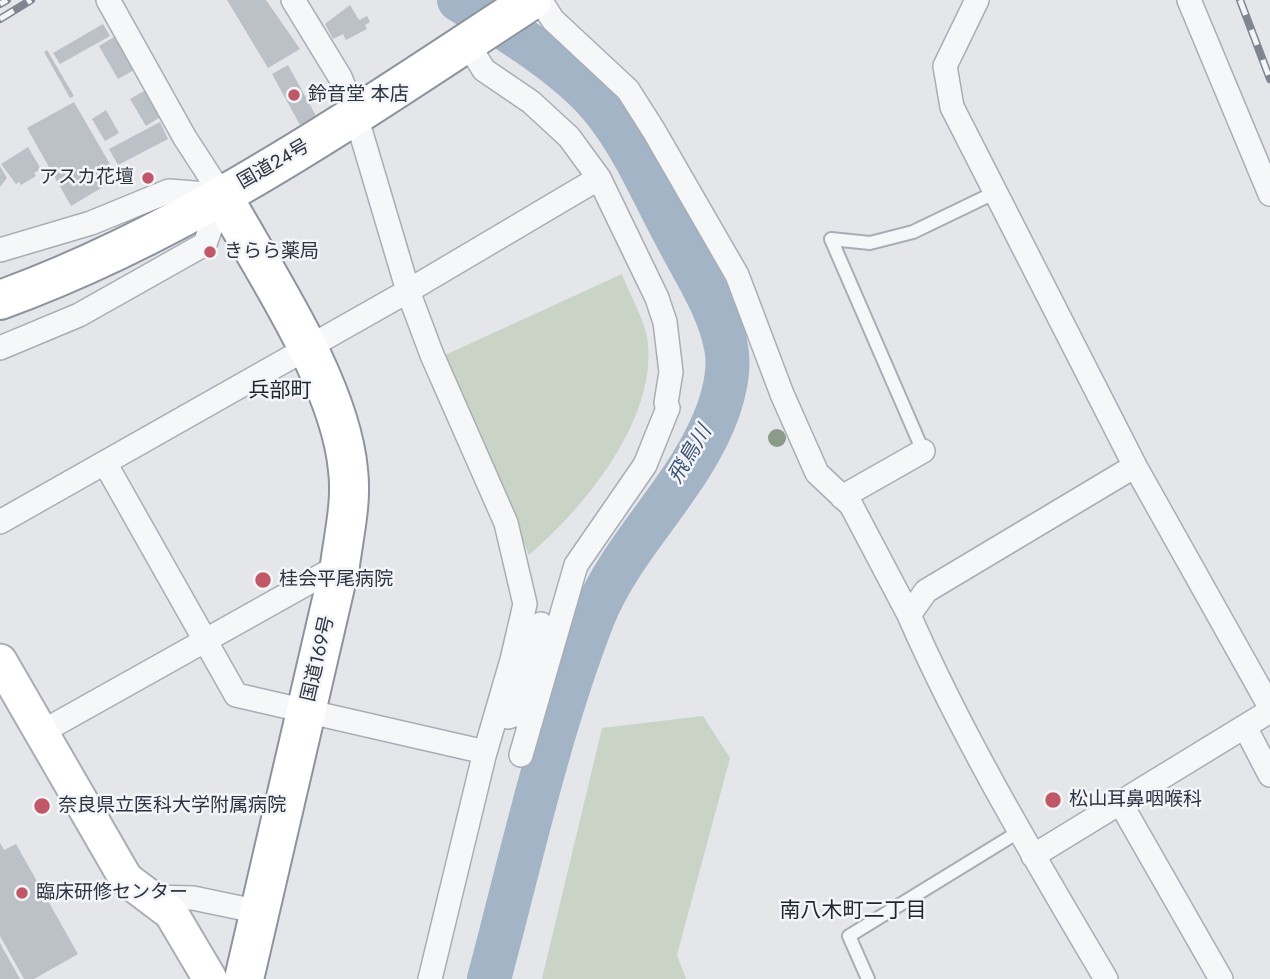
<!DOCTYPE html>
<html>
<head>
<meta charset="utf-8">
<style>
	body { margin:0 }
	canvas { display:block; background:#e4e6ea }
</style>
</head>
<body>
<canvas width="1270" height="979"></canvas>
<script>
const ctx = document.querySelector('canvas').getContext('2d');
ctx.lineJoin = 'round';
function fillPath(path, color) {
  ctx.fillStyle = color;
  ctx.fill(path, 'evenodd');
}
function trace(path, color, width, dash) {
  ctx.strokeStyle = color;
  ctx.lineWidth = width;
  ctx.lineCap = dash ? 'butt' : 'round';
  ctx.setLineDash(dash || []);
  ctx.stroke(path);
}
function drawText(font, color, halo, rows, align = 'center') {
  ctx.font = font + ' Jost,"Noto Sans JP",sans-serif';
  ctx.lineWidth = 5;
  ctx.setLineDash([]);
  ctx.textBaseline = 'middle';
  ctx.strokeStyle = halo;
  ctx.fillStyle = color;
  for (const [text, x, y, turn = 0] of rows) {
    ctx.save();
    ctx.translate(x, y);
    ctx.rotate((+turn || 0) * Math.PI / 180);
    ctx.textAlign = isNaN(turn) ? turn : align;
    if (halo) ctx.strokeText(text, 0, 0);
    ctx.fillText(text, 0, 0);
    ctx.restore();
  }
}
const green = new Path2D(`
	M622,274C629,293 647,324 648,344C655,422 584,508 529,555L443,356Z
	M703,716L730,758L677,955L686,979H542L602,728Z`);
const river = new Path2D(`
	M459,0C505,28 566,65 600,105C633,144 653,194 677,238C695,273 719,308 726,347C730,366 725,390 719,408C692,486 623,542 593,618C548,734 521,859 489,979`);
const building = new Path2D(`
	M227,0H266L300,49L268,68Z
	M350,5L359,20L367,16L370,22L365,25L367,29L346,40L343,34L333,39L325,24Z
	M103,24L110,36L60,64L53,53Z
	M114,37L134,70L118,79L99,46Z
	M47,50L74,96L70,98L44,52Z
	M288,65L316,116L300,125L272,74Z
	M146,90L162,116L146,126L130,99Z
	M74,102L118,178L71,206L27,128Z
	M106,110L119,133L105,141L92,119Z
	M160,122L168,139L118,165L109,149Z
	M28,147L41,169L34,173L36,176L21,185L19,182L16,184L1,164Z
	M0,166L7,178L0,187Z
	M0,843L4,850L16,844L78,954L34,979H24L0,936Z
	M0,943L20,979H0Z`);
const lane = new Path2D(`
	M923,451L831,239L870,243L913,232L996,192
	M868,979L849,936L1020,831`);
const street = new Path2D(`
	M108,0L185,138L222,195
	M293,0L340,77L356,116L408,291L432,355L506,523L525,604L512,660L484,756L430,979
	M540,0L553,20L628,90L654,131L737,275L782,394L817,473L851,505L909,615
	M977,0L945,66L952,107L1135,466L1270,707
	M1189,0L1270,194
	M467,43L484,70L531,102L569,137L599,178L657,298L665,322L671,372L666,403L668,408L645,465L576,565L521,755
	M0,250L91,223L169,191L219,195
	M0,348L79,315L205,244L222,195
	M105,463L236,695L485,752
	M842,497L923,451
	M0,522L408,291L599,178
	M496,715L508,717L515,715L541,624
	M1245,727L1270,775
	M40,733L340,565
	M1121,804L1221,979
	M1033,856L1270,711
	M150,897L193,898L260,912
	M1106,979C1036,860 964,741 909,615L926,591L1135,466`);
const secondary = new Path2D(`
	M0,661L126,879L171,913L210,979`);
const highway = new Path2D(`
	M222,195C265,273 340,382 348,470C352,501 344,534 340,565L244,979
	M0,300C193,230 361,111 532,0`);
const rail = new Path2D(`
	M1240,0L1270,79
	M0,4L7,0
	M0,19L31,0`);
const trees = [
	[777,438]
];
const markers = [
	[294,95,7,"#c15867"],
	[148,178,7,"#c15867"],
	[210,252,7,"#c15867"],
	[263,580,9,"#c15867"],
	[1053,800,9,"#c15867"],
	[42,806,9,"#c15867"],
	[22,893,7,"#c15867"]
];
const poiNames = [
	["鈴音堂 本店",308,95],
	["アスカ花壇",134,178,"right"],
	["きらら薬局",224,252],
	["桂会平尾病院",279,580],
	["松山耳鼻咽喉科",1069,800],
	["奈良県立医科大学附属病院",58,806],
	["臨床研修センター",36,893]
];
const streetNames = [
	["国道24号",274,165,-30],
	["国道169号",319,659,-77]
];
const neighbourhoodNames = [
	["兵部町",280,392],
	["南八木町二丁目",853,912]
];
const waterNames = [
	["飛鳥川",691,455,-59]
];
fillPath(green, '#c9d3c6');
trace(river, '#a3b4c6', 44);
fillPath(building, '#bcc0c7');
trace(lane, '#a9adb4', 16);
trace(street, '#a9adb4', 26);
trace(secondary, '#a9adb4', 37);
trace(highway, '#8d949f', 42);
trace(lane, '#f6f7f9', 12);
trace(street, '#f6f7f9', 23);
trace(secondary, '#fff', 33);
trace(highway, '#fff', 38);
trace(rail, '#7f8692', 8);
trace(rail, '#f4f5f8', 5, [16]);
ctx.fillStyle = '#8b9a8a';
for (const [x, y] of trees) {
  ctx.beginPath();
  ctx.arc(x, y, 9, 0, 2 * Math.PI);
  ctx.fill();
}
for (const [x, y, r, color] of markers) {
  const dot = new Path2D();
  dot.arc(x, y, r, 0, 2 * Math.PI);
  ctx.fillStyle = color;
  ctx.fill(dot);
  trace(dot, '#f4f5f8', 2.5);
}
drawText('19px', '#2d3441', '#f4f5f8', poiNames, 'left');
drawText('19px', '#2d3441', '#f4f5f8', streetNames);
drawText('21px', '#1f2632', '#f4f5f8', neighbourhoodNames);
drawText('italic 21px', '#3c5371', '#f4f5f8', waterNames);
</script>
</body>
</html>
